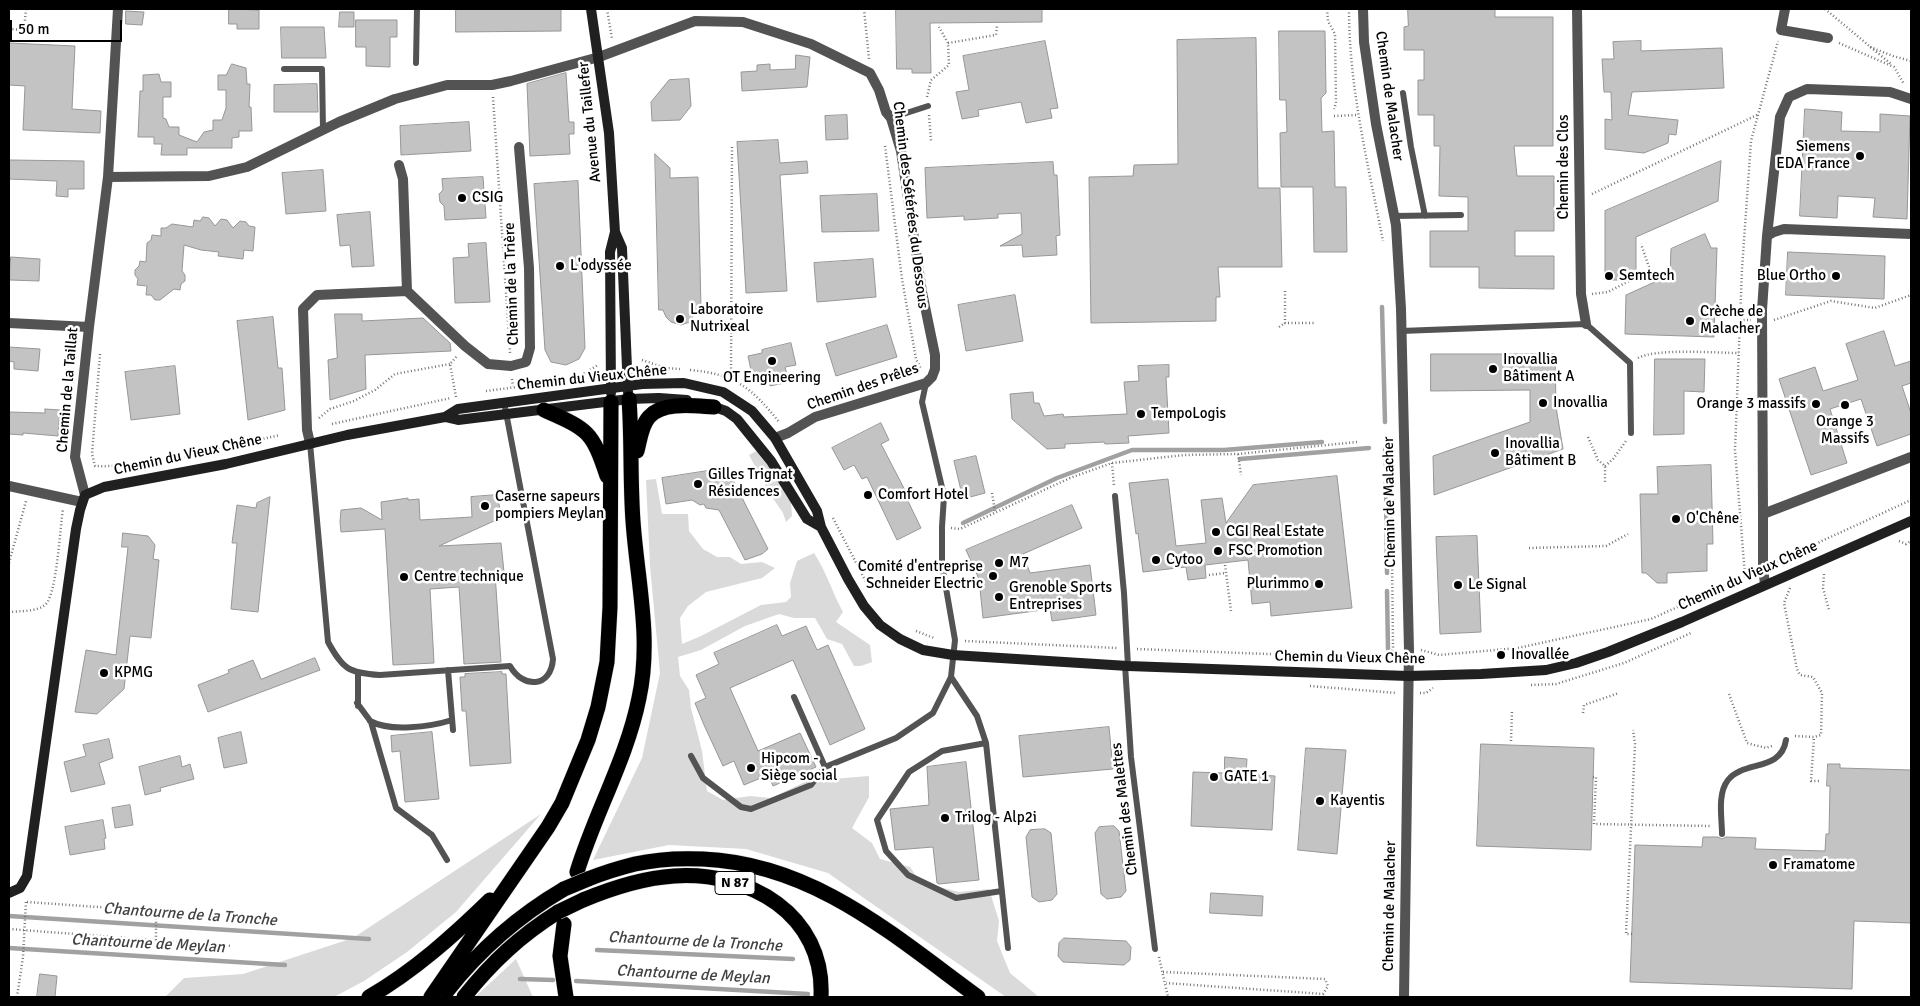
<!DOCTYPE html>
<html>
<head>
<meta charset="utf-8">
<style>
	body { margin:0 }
	#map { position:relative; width:1920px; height:1006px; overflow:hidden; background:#fff; font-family:Signika,sans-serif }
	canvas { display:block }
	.frame { position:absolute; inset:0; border:10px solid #000; pointer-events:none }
	.scale { position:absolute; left:10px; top:20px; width:112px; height:22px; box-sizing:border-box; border:2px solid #000; border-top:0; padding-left:6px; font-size:15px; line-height:18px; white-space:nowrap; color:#000; -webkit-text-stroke:4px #fff; paint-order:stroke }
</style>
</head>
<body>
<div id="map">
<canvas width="1920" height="1006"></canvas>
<div class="frame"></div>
<div class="scale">50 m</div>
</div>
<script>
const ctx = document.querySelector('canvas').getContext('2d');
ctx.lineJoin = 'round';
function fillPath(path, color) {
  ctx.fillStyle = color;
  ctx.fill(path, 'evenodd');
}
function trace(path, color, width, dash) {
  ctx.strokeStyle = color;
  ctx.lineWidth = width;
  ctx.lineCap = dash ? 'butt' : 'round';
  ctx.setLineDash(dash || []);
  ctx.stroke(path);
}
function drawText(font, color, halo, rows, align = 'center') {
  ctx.font = font + ' Signika,sans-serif';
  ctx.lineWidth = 5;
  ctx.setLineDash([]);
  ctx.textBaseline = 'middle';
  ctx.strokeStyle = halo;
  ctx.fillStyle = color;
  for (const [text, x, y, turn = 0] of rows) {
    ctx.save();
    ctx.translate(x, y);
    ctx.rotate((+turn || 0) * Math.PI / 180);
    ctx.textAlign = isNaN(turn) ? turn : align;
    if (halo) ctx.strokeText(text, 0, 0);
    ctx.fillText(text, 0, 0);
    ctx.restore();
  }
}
const green = new Path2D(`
	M758,450L791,501L792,516L786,522L783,513L770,494L749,455Z
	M656,479L662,514H688L689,531L703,549L717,557H730L741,564L762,562L775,568L762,578L706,592L688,606L680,618L682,644L701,636L761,605L786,602L791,597L790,583L797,561L814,553C827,573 832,592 843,612L836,622L870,645L872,662L861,666H854L842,644L827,639L815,618H794L779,614L745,626L701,650L678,657L680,676L689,690L691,708L702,751L707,791L723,800L750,796L771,798L807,781L869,776V797L852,828L872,843L880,859L910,867L920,882L959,892L989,889L999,921L997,941L1010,973L1039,997H1006L828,873L746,849L669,845L593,860L642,758L660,673L650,566L646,480Z
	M541,814L456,912L407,952L364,981L334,997H165L184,978L243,974L353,938Z
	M516,959L533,997H475Z`);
const stream = new Path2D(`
	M1382,307L1385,422
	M1385,447L1386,466
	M1240,459L1369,448
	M1386,482L1387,573
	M963,523L1057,478L1132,450H1224L1322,442
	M1387,591L1388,649
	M9,916L369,939
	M9,948L285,965
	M597,950L793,959
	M520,979L553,980
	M576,981L808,994`);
const building = new Path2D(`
	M229,9L259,10V29H237V24H229Z
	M456,9H561V31L456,32Z
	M896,9H1042V22L930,23L931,73H912V69H897Z
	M1408,9H1495V17H1553V146H1514L1517,176H1554V231H1515V256H1554V289L1479,288V267H1430V231H1468V197L1439,196L1440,146H1434V115H1418V80H1424V50H1404V27L1408,26Z
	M126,11L144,12L142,25L126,24Z
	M340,12H354V27H339Z
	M356,20H397V37H390V67L366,66V47H356Z
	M281,27H324L326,58H282Z
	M1279,31H1325L1326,93L1321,98L1322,132L1334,131L1335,187H1346L1347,252H1314L1313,187H1281L1280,133L1287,132L1286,100H1280Z
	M1256,38L1258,188H1280L1282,267H1218L1220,297H1216V321L1091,323L1089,177L1133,176L1134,165L1178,164L1177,40Z
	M1045,41L1058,108L1050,109L1052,118L1026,123L1021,102L978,110L979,116L962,119L956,92L969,90L963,56Z
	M1641,41V51L1722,48L1724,88L1632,92L1628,115L1678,120L1676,135L1669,134L1668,143L1644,153L1605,149V119L1612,120L1611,92H1604L1602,59H1614L1613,42Z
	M9,43L75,46L72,109L101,111L100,133L23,130L25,86L9,85Z
	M796,55L810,57L807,87L742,91L741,72L757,71V65L770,64V70L795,69Z
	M232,64L246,68L247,84H250L249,107H251L252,131H239V137L232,138V148H187V155H161L162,144H154V137H138L140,91H143V75L159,74L161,82H171V97H163V118L166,119L169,127H179V135L197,142L204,132L213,130V120H222L226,108V90H218V75H226Z
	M566,73L569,122H574V134H569L570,154L530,156L527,84Z
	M689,79L691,106L680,120L652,121L651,102L669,80Z
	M317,84L318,112H274V85Z
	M1805,109L1842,112L1841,131L1880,132V114L1910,116L1907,219L1873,217L1875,198L1838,196L1837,218L1800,216Z
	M847,115L848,139L826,140L825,116Z
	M469,122L471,151L401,155L400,126Z
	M778,140L780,163L807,161L808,173L780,175L787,291L746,293L737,142Z
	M655,154L670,168V178L698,177L701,309H697L690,322L681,325L671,322L666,317L663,310H659Z
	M9,160L84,161V189H68V197L56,196L57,181L9,179Z
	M1721,161L1718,201L1636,237V280H1605V211Z
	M1053,162L1054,175H1057L1060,235L1056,236L1057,255L1023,257L1022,245L1000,246L1022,234L1021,213L998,214V218L964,220V216L927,218L925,168Z
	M323,170L326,211L286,214L282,173Z
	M483,177L486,218L445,220L444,206L440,202L439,194L443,190L442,179Z
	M578,181L585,348L579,359L566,365L551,362L545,350L534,184Z
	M877,194L879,231L822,232L820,196Z
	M370,212L374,266L352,267L350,245L340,246L337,215Z
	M203,217L209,218L215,226L221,219L227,220L233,228L240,221L246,222L249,226L255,227L253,251L244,250L243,259L218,256L219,252L201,250L184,245L182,271L185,275V281L181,284L180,290L174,289L160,300H155L151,295H146L147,286L137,285L138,279L135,275V270L139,266L140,261L146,262L147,243L151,240L152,235L161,236V228H166L172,224L193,227L194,220L200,221Z
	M1705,234L1711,248H1717L1714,337L1625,334L1626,295L1670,275L1671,249Z
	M486,243L490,302L455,303L453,258L469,257L468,244Z
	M1788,252L1885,256L1884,299L1786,295Z
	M11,257L40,259L39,281L10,280Z
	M873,259L876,297L817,302L814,263Z
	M1015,295L1023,341L966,351L958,305Z
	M335,314H362V321L423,318L450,343L451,351L365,355L366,389L330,400L328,360L337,358Z
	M273,317L278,368H282L285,410L248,420L237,321Z
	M887,325L897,357L836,376L826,344Z
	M1884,331L1895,366L1911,361V383L1902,386L1911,413V434L1877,446L1861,399L1830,409L1847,463L1811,475L1779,379L1815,367L1823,391L1858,380L1846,344Z
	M791,343L796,365L785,367L789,382L770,386L767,372L752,375L748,356L762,353V350Z
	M9,347L40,349L38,371L14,369V362L9,361Z
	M1431,354H1555L1556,407L1563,449L1434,495L1433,456L1530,422V390L1431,391Z
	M1655,359H1705L1704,392L1684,391V434L1654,435Z
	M1169,365V377H1166L1169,433L1128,436L1129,443L1105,444L1104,442L1065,444V448L1047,449L1012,419L1010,394L1033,392L1034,403H1039L1044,416L1063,414L1064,417L1127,414L1124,382L1139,381L1138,366Z
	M175,366L180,414L131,420L125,372Z
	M45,409L60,410L58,436L23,433V435L9,434V412L45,413Z
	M881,423L889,440L881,444L908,496L906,497L921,528L897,540L867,477L862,479L854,465L844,470L832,448Z
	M976,456L985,493L963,499L954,461Z
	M1711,465L1713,544H1707V571L1667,573V583H1657L1646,573H1642L1640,494H1658L1657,467Z
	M727,468L768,549L762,554L745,560L719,510L706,508L704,504L700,505L692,500L666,504L662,478Z
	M1337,476L1352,608L1271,616L1270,602L1252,604L1248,560L1205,565L1206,578L1188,580L1186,567L1143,572L1138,533L1136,534L1129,483L1168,479L1176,546L1206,543L1201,500L1222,498L1226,523L1253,485Z
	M497,495L500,509L494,511L496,515L505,516L439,546L501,543L504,572L495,573L501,662L464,664L459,587L430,589L434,663L393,665L385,529L341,532L340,522L341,510L361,508L382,520L381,502L408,498V500L419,499L420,520L472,517L471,497Z
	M270,497L258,612L231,609L237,543H232L237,505L256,508L257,503Z
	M1072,505L1082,528L1023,554L1030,573L1090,565L1096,615L1052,621L1050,609L983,618L979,579L966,550Z
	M123,533L148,536L155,545L153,559L159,560L151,638L130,636L124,689L97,714L75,712L86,650L116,655L128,547H122Z
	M1477,536L1481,632L1440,634L1436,537Z
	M777,625L782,636L806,626L817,650L828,645L865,729L830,745L793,660L730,688L758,751L800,733L816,767L773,786L768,775L744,785L734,761L723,766L704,725L695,703L706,698L696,675L719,664L714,653Z
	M315,658L320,670L208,712L198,685L229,673L228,670L253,660L261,679Z
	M502,672V674H506L511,763L470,766L466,711H462L460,677H465V674Z
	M1109,727L1113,769L1023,777L1019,736Z
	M241,732L247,763L224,768L218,738Z
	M432,732L439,799L405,802L400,751L392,752L391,736Z
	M109,739L113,758L99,763L105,784L71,792L64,762L86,756L83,745Z
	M1481,744L1594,748L1591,850L1477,846Z
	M1306,748L1346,750L1337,854L1298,850Z
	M180,756L182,767L190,764L194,779L160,788L161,791L145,795L139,767Z
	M1225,757L1247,759L1246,774L1275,776L1272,830L1191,826L1193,772L1224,773Z
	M966,762L979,880L939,884L937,883L933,847L895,850L890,809L929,805L927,767Z
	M1828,764H1840V768L1911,770V923L1854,921L1852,989L1630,982L1635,845L1702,847L1703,837H1718L1722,839L1726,837L1756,838L1755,849L1825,851L1826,834H1829L1830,786H1827Z
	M130,805L133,825L115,828L112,808Z
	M103,820L106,838L104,839L105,849L70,855L65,827Z
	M1114,826L1119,831L1126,891L1121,897L1107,899L1101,894L1095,833L1099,827Z
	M1045,829L1051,833L1057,894L1052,900L1039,902L1032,897L1026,837L1030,830Z
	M1211,893L1263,896L1262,916L1210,913Z
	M1064,938L1126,941L1131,947L1130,960L1124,965L1063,962L1058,956L1059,943Z
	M40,974L57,976L55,997H37Z`);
const path = new Path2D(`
	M607,9L612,39
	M864,9L869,59
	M1327,9L1328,21L1335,34L1336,103L1334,109
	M1349,9C1349,88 1368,164 1383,241
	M1825,9L1891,64
	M9,29L24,30L26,9
	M948,43L996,35L997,26
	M1839,43L1894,67L1904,84
	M1870,47L1893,56L1911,61
	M493,97L510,353
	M927,97L931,80L949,65L948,43L939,27
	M929,115L931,141
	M1334,116L1357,115
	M885,146L902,279L916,359L921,369
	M1592,194L1757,115
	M1285,291V323H1314
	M1592,294L1608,292L1650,270L1641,244
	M1740,309H1751
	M1740,320H1751
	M1774,320L1831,301L1875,308L1911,295
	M1279,327L1285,323
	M100,354L92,454L95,466C154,468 221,448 280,435
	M1638,358C1656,348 1716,353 1739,353
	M642,360L665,368L680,369
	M690,370C735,374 752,388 779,422
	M512,379L513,386
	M575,379L598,365
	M731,379L732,146
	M486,391L563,381
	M456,397L450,364L457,356
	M319,418L330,409L354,401L375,390L395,374L450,364
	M332,424L451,398
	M1588,437L1598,460L1605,466V483
	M1238,454L1241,475
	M1391,461L1393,647L1391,655
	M1112,463L1114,486
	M1605,466L1613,459L1626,441
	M992,493L995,511
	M833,518L866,582
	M951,528L960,529L1070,478L1112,463L1184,455L1238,454L1357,442
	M1899,541L1906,544L1911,541
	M1529,548L1606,546L1628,534
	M9,563L26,501
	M1774,563L1911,500
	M1225,565L1231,611
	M1824,574L1823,588L1829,610
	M1209,575L1226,573
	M1745,576L1735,450L1742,269L1751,141L1778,41
	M1790,588L1784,603L1797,669L1800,675L1813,677L1822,693L1821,735L1814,737
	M9,612C19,611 38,612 46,604C57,592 60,527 63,509
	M916,631L934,638
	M965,641L1117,648
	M1137,649L1373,658L1391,655L1398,651
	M1421,650L1439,655L1518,648L1651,619L1751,574
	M1531,685L1556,684L1624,663L1691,633
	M1310,686L1397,693
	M1420,693H1426L1433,688
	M1729,694L1747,743L1766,748L1772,746
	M1583,713L1584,705L1619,693
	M1795,736L1814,737L1811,781H1821
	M1511,741L1512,711
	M1593,777H1596L1594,824L1711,826
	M27,902L156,911V940
	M9,929L232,946
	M1632,934H1626L1635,744L1633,730
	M1159,957L1168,997
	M1163,972L1325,979L1328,986L1323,994L1166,983
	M17,997L23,957L26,901`);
const lane = new Path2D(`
	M416,63L417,9
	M284,69H322L323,130
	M1403,93L1411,147L1425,216
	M891,118L928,106
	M1394,216L1461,215
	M1401,331L1586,324L1630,363L1631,433
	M926,383L922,402L944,496L942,527V565L955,640L951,677L977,716L986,743L1008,948
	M310,443L328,642C343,669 348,673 380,675L510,666C523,689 551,688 553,659L504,402
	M1115,496L1124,593L1128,666
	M1125,665L1131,757L1155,949
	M448,670L453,730
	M358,674V706
	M794,697L825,767L896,738L933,713L951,677
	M357,703L371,722L396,808L432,835L447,860
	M370,721C390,732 430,727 452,720
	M986,743L942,751L909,772L877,820L886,851L908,875L956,898L1002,891
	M691,756L703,778L741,807L751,809L811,785L825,767
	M1722,834C1722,818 1717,794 1728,780C1744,760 1781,772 1786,740`);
const street = new Path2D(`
	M1363,9L1364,42L1376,124L1396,225L1401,309L1409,650L1404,997
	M1577,9L1581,294L1586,324
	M1785,9L1781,30L1828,38
	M108,177L209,176L247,167L339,122L395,99L447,85H492L511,81L599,57L695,21L743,22L811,44L870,73L879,90L886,112L891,118L901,151L922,292L935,355V369L932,377L926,383L815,417L788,433L775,438
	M1911,234L1784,229L1774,232L1767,236L1762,310L1763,514L1911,457
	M1767,236L1780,117L1789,97L1807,89L1890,92L1911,99
	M407,291L465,346L488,364L511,366L526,362L530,348L529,268L519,147
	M9,323L89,327
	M310,443L307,430L303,309L317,295L407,291L403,179L399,165
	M9,486L82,502
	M85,495L75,457L89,327L108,177L118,9
	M1763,514V568L1765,584`);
const secondary = new Path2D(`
	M591,9L609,133L615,232L610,252L611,393
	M615,232L622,248L628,392
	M709,405L726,411L737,419L771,461L807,519L821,527
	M445,417L458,420L629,399L659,398L687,400
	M9,893L20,888L27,876L76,529L80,510L85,495L104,487L226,464L347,435L445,417L458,409L642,384L684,383L723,392L752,411L775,438L817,511L821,527L848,579L864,606L880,625L900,639L923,650L953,655L1128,666L1408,676L1481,674L1546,670L1576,663L1608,652L1682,622L1911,521`);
const highway = new Path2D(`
	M544,410C587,429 592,430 607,476
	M637,451C640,440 641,426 649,417C663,401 695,406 714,407
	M577,872C595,813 627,758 639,698C652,638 637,580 633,521C630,480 632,440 629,399
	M588,879C603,873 619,868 635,864C657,859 680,858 703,859C814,864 893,935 978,997
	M583,900C612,888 642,878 674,876C749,871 825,914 821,997
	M564,924L560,956L566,997
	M447,991C480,949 518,916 564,889
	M369,997C414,971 453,936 490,900
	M431,997L548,827L562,803L588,740L598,707L607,662L610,607L611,402
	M464,997C492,962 520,936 558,912`);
const highwayBridge = new Path2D(`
	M564,889L588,879
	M558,912L583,900`);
const markers = [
	[1860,156,5,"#000"],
	[462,198,5,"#000"],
	[560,266,5,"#000"],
	[1609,276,5,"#000"],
	[1836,276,5,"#000"],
	[680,319,5,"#000"],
	[1690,321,5,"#000"],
	[772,361,5,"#000"],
	[1493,369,5,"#000"],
	[1543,403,5,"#000"],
	[1816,404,5,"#000"],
	[1845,405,5,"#000"],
	[1141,414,5,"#000"],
	[1495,453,5,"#000"],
	[698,484,5,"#000"],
	[868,495,5,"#000"],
	[485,506,5,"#000"],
	[1676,519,5,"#000"],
	[1216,532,5,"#000"],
	[1218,551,5,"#000"],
	[1156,560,5,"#000"],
	[999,563,5,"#000"],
	[993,576,5,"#000"],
	[404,577,5,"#000"],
	[1319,584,5,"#000"],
	[1458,585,5,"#000"],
	[999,597,5,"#000"],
	[1501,655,5,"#000"],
	[104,673,5,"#000"],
	[751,768,5,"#000"],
	[1214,777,5,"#000"],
	[1320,801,5,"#000"],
	[945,818,5,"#000"],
	[1773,865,5,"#000"]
];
const shields = [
	[735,883,40]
];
const shieldNames = [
	["N 87",735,883]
];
const streetNames = [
	["Chemin de Malacher",1389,96,82],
	["Avenue du Taillefer",590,122,-96],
	["Chemin des Clos",1564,167,-90],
	["Chemin des Sétérées du Dessous",910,205,83],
	["Chemin de la Trière",512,284,-92],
	["Chemin du Vieux Chêne",592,378,-6],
	["Chemin des Prêles",863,387,-19],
	["Chemin de la Taillat",68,390,-85],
	["Chemin du Vieux Chêne",188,455,-12],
	["Chemin de Malacher",1390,502,-91],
	["Chemin du Vieux Chêne",1748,576,-24],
	["Chemin du Vieux Chêne",1350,658,1],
	["Chemin des Malettes",1125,809,-97],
	["Chemin de Malacher",1390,906,-89]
];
const poiNames = [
	["Siemens",1850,147,"right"],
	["EDA France",1850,164,"right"],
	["CSIG",472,198],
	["L'odyssée",570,266],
	["Semtech",1619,276],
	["Blue Ortho",1826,276,"right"],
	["Laboratoire",690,310],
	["Nutrixeal",690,327],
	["Crèche de",1700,312],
	["Malacher",1700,329],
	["Inovallia",1503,360],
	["Bâtiment A",1503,377],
	["OT Engineering",772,378,"center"],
	["Inovallia",1553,403],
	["Orange 3 massifs",1806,404,"right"],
	["TempoLogis",1151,414],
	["Orange 3",1845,422,"center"],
	["Massifs",1845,439,"center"],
	["Inovallia",1505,444],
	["Bâtiment B",1505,461],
	["Gilles Trignat",708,475],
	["Résidences",708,492],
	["Comfort Hotel",878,495],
	["Caserne sapeurs",495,497],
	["pompiers Meylan",495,514],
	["O'Chêne",1686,519],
	["CGI Real Estate",1226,532],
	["FSC Promotion",1228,551],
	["Cytoo",1166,560],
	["M7",1009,563],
	["Comité d'entreprise",983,567,"right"],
	["Schneider Electric",983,584,"right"],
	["Centre technique",414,577],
	["Plurimmo",1309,584,"right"],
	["Le Signal",1468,585],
	["Grenoble Sports",1009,588],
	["Entreprises",1009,605],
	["Inovallée",1511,655],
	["KPMG",114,673],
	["Hipcom -",761,759],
	["Siège social",761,776],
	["GATE 1",1224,777],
	["Kayentis",1330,801],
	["Trilog - Alp2i",955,818],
	["Framatome",1783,865]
];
const waterNames = [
	["Chantourne de la Tronche",190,915,4],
	["Chantourne de la Tronche",695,942,3],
	["Chantourne de Meylan",148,944,3],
	["Chantourne de Meylan",693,975,3]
];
fillPath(green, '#dadada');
trace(stream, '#a1a1a1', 4.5);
fillPath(building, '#c3c3c3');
trace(building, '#979797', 1);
trace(highway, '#dbdbdb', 16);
trace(path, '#757575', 2.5, [1, 2.5]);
trace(lane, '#535353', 6);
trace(street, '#535353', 10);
trace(secondary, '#202020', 10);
trace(highway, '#000', 15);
trace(highwayBridge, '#dbdbdb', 16, []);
trace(highwayBridge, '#000', 15);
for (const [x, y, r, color] of markers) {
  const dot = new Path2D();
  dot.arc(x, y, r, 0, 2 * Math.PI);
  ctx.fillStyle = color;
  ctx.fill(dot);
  trace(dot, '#fff', 2);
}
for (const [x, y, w] of shields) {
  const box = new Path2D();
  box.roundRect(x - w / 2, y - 11.5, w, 23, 4);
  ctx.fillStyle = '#fff';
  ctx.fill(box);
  trace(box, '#000', 1);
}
drawText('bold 14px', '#000', null, shieldNames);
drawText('15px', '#000', '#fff', streetNames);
drawText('15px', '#000', '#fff', poiNames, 'left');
drawText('italic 16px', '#424242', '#fff', waterNames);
</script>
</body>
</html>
